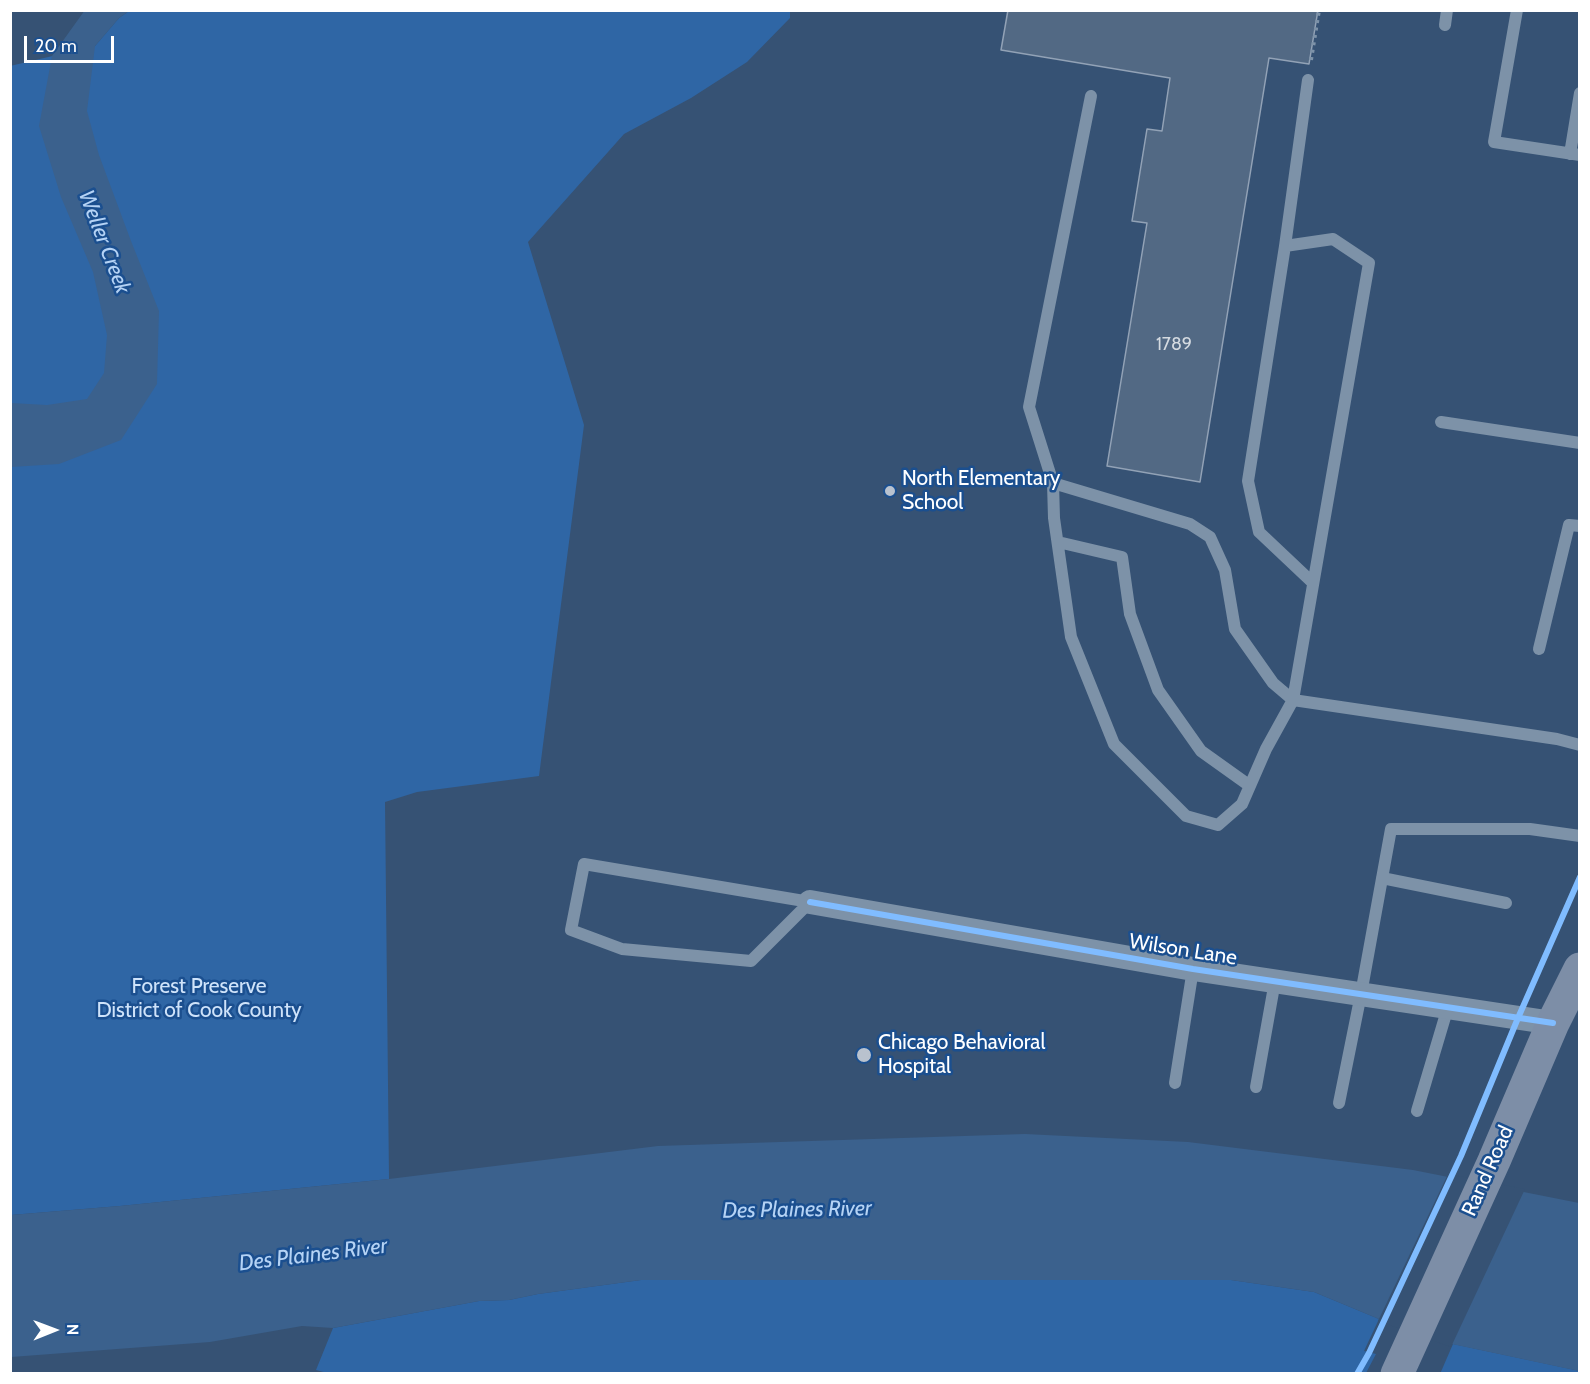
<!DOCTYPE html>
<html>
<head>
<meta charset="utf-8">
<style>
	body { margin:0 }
	#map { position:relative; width:1590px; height:1384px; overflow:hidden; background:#365274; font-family:Cabin,sans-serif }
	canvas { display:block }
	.frame { position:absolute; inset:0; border:12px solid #fff; pointer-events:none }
	.north { position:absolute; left:24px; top:1300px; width:60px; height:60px; -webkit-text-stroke:4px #1b4f8f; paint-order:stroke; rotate:89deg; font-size:16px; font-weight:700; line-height:24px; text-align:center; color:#fff }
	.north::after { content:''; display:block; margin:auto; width:21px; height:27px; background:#fff; clip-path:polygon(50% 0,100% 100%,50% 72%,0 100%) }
	.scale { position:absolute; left:24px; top:36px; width:90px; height:27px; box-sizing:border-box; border:3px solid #fff; border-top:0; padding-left:8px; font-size:18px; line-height:21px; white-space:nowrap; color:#fff; -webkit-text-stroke:4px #1b4f8f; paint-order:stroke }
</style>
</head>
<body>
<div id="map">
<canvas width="1590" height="1384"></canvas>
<div class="frame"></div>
<div class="north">N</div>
<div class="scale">20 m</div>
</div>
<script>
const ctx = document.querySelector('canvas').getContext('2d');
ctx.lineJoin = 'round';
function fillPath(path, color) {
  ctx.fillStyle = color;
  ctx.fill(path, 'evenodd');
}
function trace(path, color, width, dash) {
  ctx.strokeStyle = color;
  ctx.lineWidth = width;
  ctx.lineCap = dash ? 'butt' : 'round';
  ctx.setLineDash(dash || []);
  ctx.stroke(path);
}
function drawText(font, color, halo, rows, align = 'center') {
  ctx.font = font + ' Cabin,sans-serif';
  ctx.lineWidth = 5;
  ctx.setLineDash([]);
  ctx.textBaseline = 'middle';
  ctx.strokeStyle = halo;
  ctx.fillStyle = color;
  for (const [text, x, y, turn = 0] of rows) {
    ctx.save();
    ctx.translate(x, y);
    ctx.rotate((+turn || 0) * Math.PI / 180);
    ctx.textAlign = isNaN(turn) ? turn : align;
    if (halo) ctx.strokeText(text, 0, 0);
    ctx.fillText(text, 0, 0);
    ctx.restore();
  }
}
const green = new Path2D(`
	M129,11H790V18L747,62L691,98L624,134L528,242L584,425L539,776L417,792L385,802L389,1179L120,1206L11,1215L10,66L95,46L119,18Z
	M641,1280H1231L1314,1292L1379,1319L1364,1351L1376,1354L1366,1373L331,1374L316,1370L333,1328L479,1301L509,1300L538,1294Z
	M1453,1344L1580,1371L1579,1374H1440Z`);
const water = new Path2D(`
	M85,10L129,11L119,18L95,46L87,111L99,155L131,241L159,311L157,384L121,440L59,464L11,467V403L47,405L87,399L104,373L107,335L93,272L61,197L39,126L52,56Z
	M1025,1134L1188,1142L1413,1170L1579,1203V1371L1452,1344L1379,1319L1314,1292L1231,1280H641L538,1294L509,1300L479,1301L333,1328L302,1326L210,1342L11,1357V1215L120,1206L389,1179L658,1146Z`);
const pier = new Path2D(`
	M1448,1174L1525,1189L1451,1347L1378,1321Z`);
const building = new Path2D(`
	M1008,10H1318L1309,64L1269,58L1200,482L1107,466L1147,223L1132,221L1147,129L1162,131L1170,78L1001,50Z`);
const path = new Path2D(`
	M1311,60L1319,10`);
const service = new Path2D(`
	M1517,10L1494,142L1580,155
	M1445,25L1447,10
	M1308,80L1285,246L1248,481L1259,532L1313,583
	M1091,96L1029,407L1053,483L1054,518L1071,637L1114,744L1186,816L1218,825L1242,804L1266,749L1293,700L1369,263L1333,239L1285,246
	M1570,154L1580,93
	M1441,422L1580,443
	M1053,483L1190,524L1210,537L1225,570L1235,629L1273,683L1293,700L1557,739L1580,745
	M1058,542L1122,557L1130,614L1158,690L1201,751L1250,786
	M1539,649L1569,525L1580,526
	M584,864L810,902L751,961L622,949L571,930Z
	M1382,878L1506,903
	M1175,1083L1193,969
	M1256,1087L1275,981
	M1339,1103L1361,994L1391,829H1530L1580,836
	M1417,1111L1448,1007`);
const minor = new Path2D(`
	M810,902L1193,969L1553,1023`);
const primary = new Path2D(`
	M1397,1374L1494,1161L1553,1023L1580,969`);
const cycleway = new Path2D(`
	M810,902L1193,969L1553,1023
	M1357,1374L1369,1353L1461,1156L1518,1018L1580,877`);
const markers = [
	[890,491,6,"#b9c2ce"],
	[864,1055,8,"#b9c2ce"]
];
const numberNames = [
	["1789",1174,345]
];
const poiNames = [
	["North Elementary",902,479],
	["School",902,503],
	["Chicago Behavioral",878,1043],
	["Hospital",878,1067]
];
const streetNames = [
	["Wilson Lane",1183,950,9],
	["Rand Road",1488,1171,-66]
];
const parkNames = [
	["Forest Preserve",199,987],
	["District of Cook County",199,1011]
];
const waterNames = [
	["Weller Creek",104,242,69],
	["Des Plaines River",797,1210,-1],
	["Des Plaines River",313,1255,-7]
];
fillPath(green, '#2f66a5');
fillPath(water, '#3b618d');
fillPath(pier, '#365274');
fillPath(building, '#526984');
trace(building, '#92a2b6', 1.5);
trace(path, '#7d92a8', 4, [3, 4.5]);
trace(service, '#7d92a8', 12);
trace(minor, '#7d92a8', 24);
trace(primary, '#7d8ea7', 33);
trace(cycleway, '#80bcff', 6);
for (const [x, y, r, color] of markers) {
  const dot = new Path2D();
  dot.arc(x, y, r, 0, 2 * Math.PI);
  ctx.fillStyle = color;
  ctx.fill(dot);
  trace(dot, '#1b4f8f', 2);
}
drawText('18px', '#d4dae0', null, numberNames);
drawText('21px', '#fff', '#1b4f8f', poiNames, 'left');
drawText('21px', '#fff', '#1b4f8f', streetNames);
drawText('21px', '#cfe3fa', '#1b4f8f', parkNames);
drawText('italic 22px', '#b5d3f5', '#1b4f8f', waterNames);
</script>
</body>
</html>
